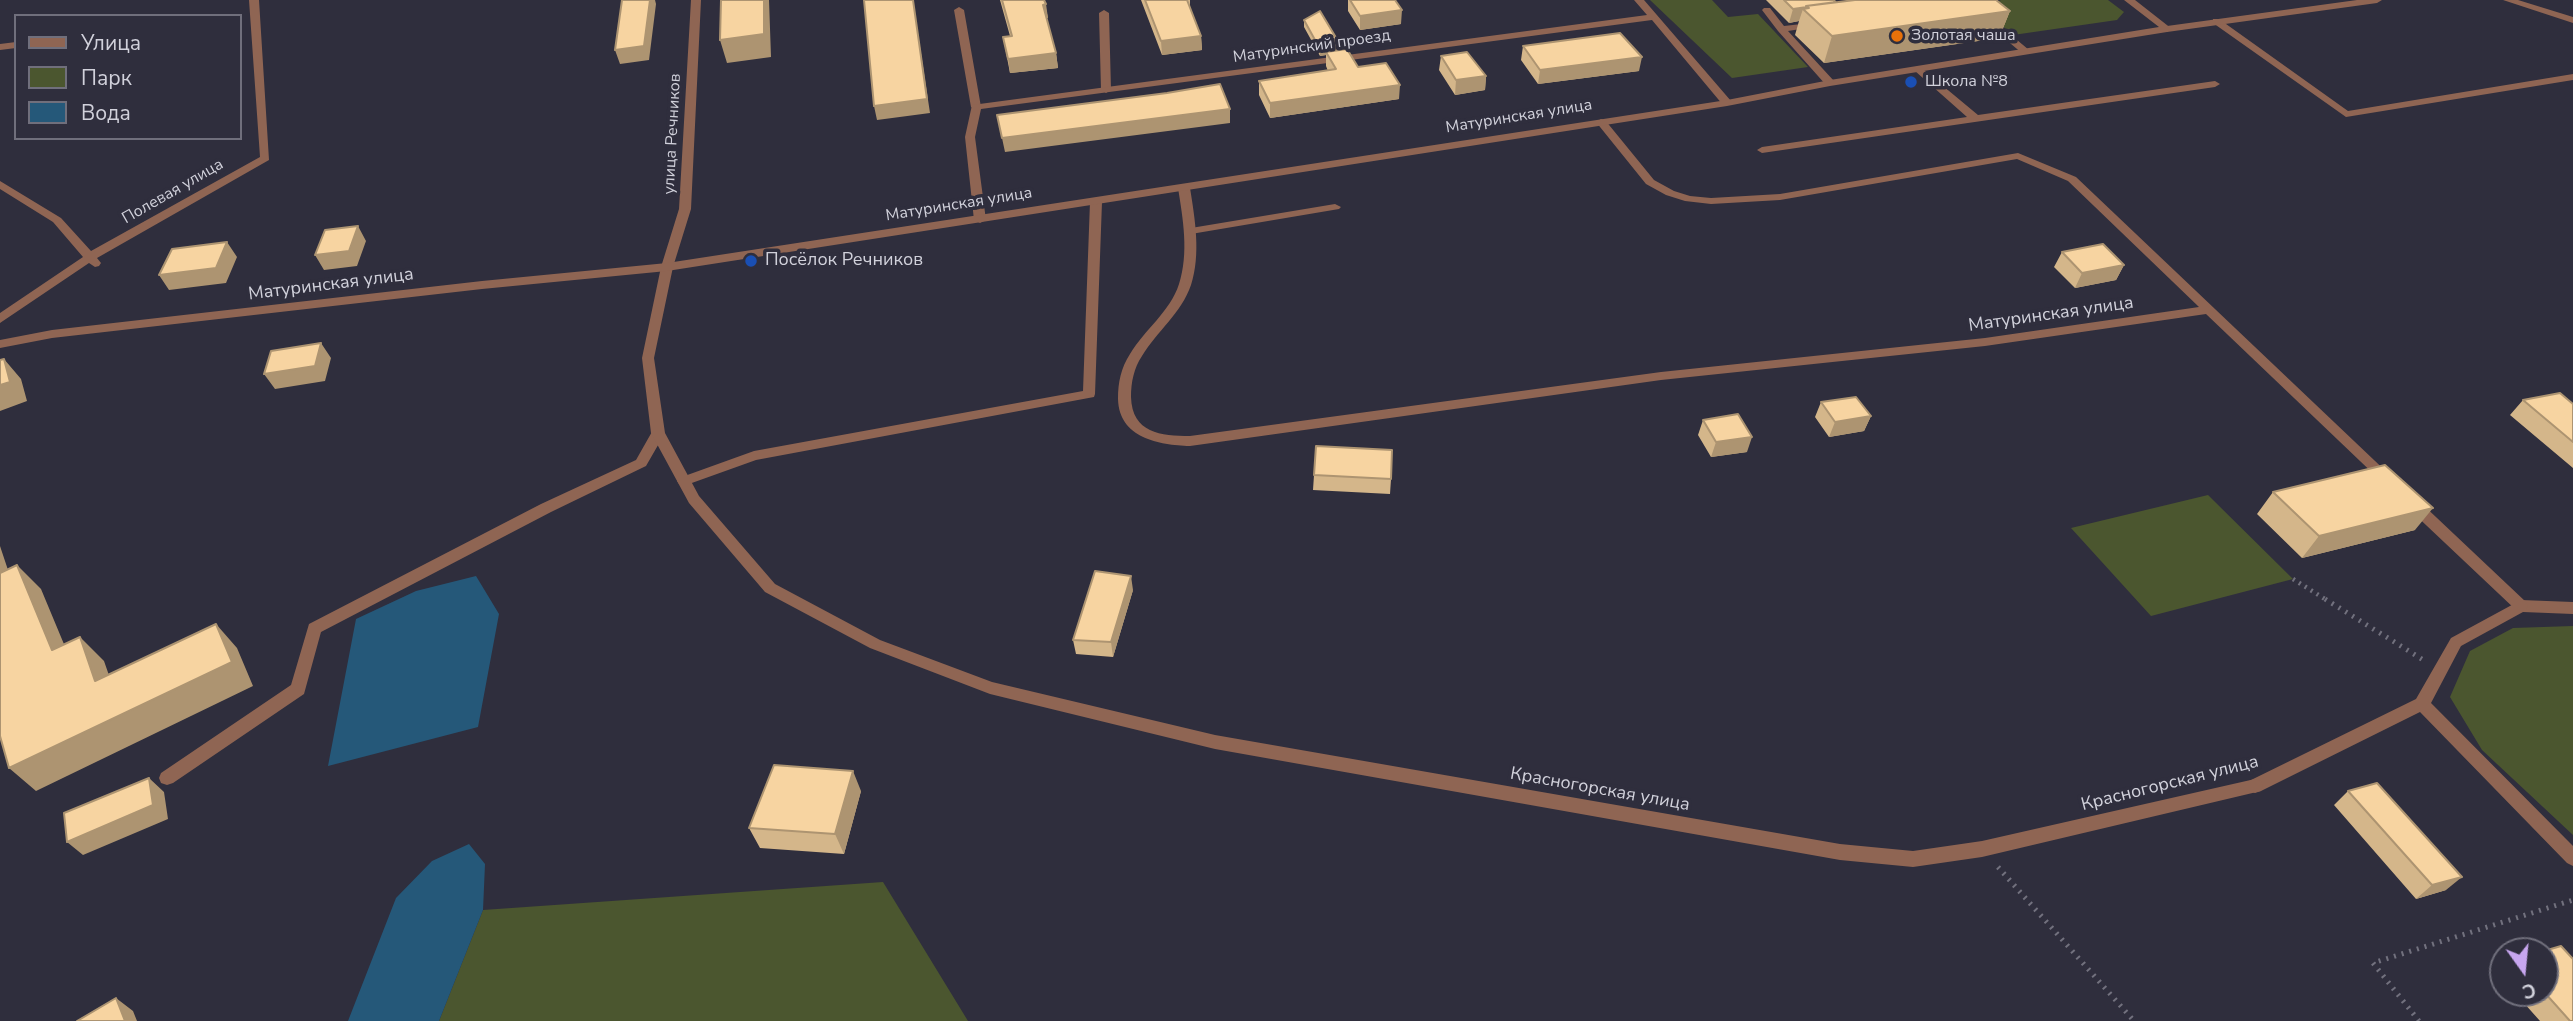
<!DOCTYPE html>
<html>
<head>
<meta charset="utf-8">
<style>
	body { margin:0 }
	#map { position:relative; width:2573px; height:1021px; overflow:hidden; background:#2f2e3d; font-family:"Nunito Sans",sans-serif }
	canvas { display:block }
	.legend { position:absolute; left:14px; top:14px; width:228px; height:126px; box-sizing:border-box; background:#2f2e3d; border:2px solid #706f7c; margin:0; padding:9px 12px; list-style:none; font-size:21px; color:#d1d1db }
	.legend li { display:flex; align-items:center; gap:14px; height:35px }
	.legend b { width:35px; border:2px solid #706f7c }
	.north { position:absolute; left:2489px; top:937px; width:70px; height:70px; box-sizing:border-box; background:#2f2e3d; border:2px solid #706f7c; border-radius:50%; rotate:165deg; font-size:19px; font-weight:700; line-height:28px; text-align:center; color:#d1d1db }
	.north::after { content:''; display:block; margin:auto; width:24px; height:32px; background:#c7a6ef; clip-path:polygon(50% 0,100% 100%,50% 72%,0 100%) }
</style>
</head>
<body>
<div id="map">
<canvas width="2573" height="1021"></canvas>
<ul class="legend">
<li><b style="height:9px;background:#8f6553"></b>Улица</li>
<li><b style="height:19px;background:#4b562f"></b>Парк</li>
<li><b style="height:19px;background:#255879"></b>Вода</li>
</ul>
<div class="north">С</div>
</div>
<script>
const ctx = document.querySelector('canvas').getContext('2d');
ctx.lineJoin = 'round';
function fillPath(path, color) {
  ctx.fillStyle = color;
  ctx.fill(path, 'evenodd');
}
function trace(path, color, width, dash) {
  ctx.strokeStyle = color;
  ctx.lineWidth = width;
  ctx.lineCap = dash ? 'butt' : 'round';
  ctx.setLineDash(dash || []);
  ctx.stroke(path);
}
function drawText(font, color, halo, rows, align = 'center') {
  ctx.font = font + ' "Nunito Sans",sans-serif';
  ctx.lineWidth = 7;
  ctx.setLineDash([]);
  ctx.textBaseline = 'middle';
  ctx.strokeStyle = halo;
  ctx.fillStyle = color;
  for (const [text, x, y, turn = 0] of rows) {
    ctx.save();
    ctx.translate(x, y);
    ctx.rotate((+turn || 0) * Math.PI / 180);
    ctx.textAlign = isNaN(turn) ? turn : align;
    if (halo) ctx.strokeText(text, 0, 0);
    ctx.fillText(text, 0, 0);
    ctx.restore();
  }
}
const green = new Path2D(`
	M1650,0H1712L1728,17L1758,14L1808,67L1732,78Z
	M2001,0H2108L2124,12L2117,20L2013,35L1982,9Z
	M2208,495L2293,579L2151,616L2071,528Z
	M2573,626V835L2482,750L2450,697L2470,651L2513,628Z
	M883,882L968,1021H439L483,910Z`);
const water = new Path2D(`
	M476,576L499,614L478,727L328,766L356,619L416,591Z
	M469,844L485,864L483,910L439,1021H348L396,898L432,861Z`);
const pathFar1 = new Path2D(`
	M2293,579L2328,601`);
const path = new Path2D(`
	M2325,599L2425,661
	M1998,867L2134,1021
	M2419,1021L2373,963L2573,900`);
const service = new Path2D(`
	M959,7L964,10L981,107L976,110L971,107L954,10Z
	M1764,8H1770L1784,26L1819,22V26L1788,31L1834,81V85H1826L1778,31L1762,10Z
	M1104,10L1109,13L1111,90L1106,93L1101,90L1099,13Z
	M1986,19H1992L2029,50V54H2023L1986,23Z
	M2213,19H2219L2348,111L2573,74V80L2346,117L2213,23Z
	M1919,66L1978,115L2215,81L2220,84L2215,87L1762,153L1757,150L1762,147L1967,117L1915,71L1914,69Z
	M1096,199L1102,202L1095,394L1094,397L756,460L689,484H679L677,481L679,478L754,451L1083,391L1090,202Z
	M1335,204L1341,207L1339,209L1191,234L1185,231L1191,228Z
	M658,428L665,433L646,466L551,512L321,632L304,694L173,783L167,785L161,783L159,778L161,773L291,685L309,624L541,504L636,460L653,430Z
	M2521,600L2573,602V614L2523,612L2461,646L2431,703L2573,846V866L2567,863L2420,712L2261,791L2255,793L2249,791L2247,786L2249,781L2416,699L2451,638Z`);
const minor = new Path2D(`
	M249,0H259L269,160L97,258L101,263L99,266L95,267L89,263L0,323V313L83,257L53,222L0,189V181L61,218L91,251L260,157Z
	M691,0H701L691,209L673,267L654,358L665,433L699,496L775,584L880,640L992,682L1215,735L1840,844L1913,851L1982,841L2255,779L2261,781L2263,786L2261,791L1982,857L1913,867L1840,860L1215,749L990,694L870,648L765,592L689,503L651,433L642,358L661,267L679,209Z
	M1634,0H1644L1731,101V105H1723L1652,20L981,109L975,137L986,220L980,223L974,220L965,137L972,105L1647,15Z
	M2357,0H2382L2377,3L2167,32L2162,29L2167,26Z
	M2503,0H2518L2573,17V23Z
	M16,42V48L0,50V44Z
	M1601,119L1605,120L1654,180L1674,191L1690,196L1711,198L1780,194L2018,153L2076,177L2394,479L2387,484L2382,482L2206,314L1985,346L1661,380L1190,446C1159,445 1119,438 1118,399C1118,382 1121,368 1130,354C1145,329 1170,312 1179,284C1189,253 1183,219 1178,188L1184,185L1190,188C1195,219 1201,254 1191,285C1181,314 1157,331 1142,356C1134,368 1131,382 1131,397C1132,433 1161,436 1190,436L1661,372L1985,338L2199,307L2068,181L2017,159L1780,200L1711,204L1685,201L1666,195L1646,184L1596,122Z
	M2414,500L2419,501L2526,602L2528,606L2526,610H2516L2409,509L2407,505L2409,501Z`);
const tertiary = new Path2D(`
	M2124,0H2135L2172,29L2167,32L1830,86L1727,106L667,271L482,289L52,338L0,348V340L52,330L482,281L667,263L1727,100L1830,80L2159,27Z`);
const wall = new Path2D(`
	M1000,0H1044L1048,18H1046L1056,53L1058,68L1010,73L1003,37L1010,36Z
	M1141,0H1190V7L1201,36L1202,50L1162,55Z
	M1348,0H1395L1401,24L1360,30L1348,11Z
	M1766,0H1833L1836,2L2010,11L1999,38L1824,63L1795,35L1799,21L1789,23Z
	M1304,20L1341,46V50L1358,67L1399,99L1270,118L1259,95V81L1328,71L1326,66V55L1320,56L1304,27Z
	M1523,46L1639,71L1538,84L1521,60Z
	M1441,56L1486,76L1485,90L1455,95L1439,70Z
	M2062,252L2124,265L2116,280L2075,288L2054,267Z
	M2523,400L2573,404V468L2510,415Z
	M1821,402L1871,416L1864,431L1829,437L1815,417Z
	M1703,420L1747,452L1711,457L1698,435Z
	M1314,475L1391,479L1390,494L1313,490Z
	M2273,492L2415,530L2302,558L2257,514Z
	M1133,590L1113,657L1076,654L1073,640Z
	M861,791L844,854L760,848L749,828Z
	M2348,791L2446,890L2416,899L2334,805Z
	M2503,968V979L2497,972Z
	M2515,993H2545L2573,1021H2540Z`);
const shadedWall = new Path2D(`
	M650,0H655L656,4L649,60L620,64L615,50Z
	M764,0H769L771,57L727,63L720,40Z
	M913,0L930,113L877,120L874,106Z
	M1046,4L1048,18H1045L1043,5Z
	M1806,7L1805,11L1803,9L1799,21L1789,23L1793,9Z
	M1402,10L1401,24L1360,30V16Z
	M2010,11L1999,38L1824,63L1832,36Z
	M1201,36L1202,50L1162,55L1161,41Z
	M1341,46V53L1326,52V55L1320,56V49Z
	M1056,53L1058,68L1010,73L1008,59Z
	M1642,57L1639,71L1538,84L1540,70Z
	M1486,76L1485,90L1455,95L1456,80Z
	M1400,85L1399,99L1270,118V103Z
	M1230,109V123L1005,152L1002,138Z
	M358,226L366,241L357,266L324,270L315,255Z
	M227,242L237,257L226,283L169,290L159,275Z
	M2124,265L2116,280L2075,288L2082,273Z
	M321,343L331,358L325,381L275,389L264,374Z
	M4,359L21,379L27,401L0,411V385Z
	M1871,416L1864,431L1829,437L1835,422Z
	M1752,437L1747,452L1711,457L1716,442Z
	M2433,508L2415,530L2302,558L2319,536Z
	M0,546L18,600L0,582Z
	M17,565L41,589L76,673L52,650Z
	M1131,576L1133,590L1113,657L1111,642Z
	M216,624L237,648L253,686L36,791L9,768Z
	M80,637L104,661L119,704L95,681Z
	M853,771L861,791L844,854L835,834Z
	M149,778L164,792L168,819L83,855L67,842Z
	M2462,877L2446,890L2416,899L2432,885Z
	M116,998L133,1011L137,1021H125Z`);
const building = new Path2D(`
	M622,0H650L644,46L615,50Z
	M721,0H764V34L720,40Z
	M864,0H913L927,99L874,106Z
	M1002,0H1044L1046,4L1043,5L1056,53L1008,59L1003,37L1012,36Z
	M1145,0H1187L1201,36L1161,41Z
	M1350,0H1395L1402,10L1360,16Z
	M1784,0H1833L1836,2L1806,6L1807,7L1793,9Z
	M1855,0H1996L2010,11L1832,36L1803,9L1809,8L1806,6Z
	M1320,11L1341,46L1320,49L1304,20Z
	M1620,33L1642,57L1540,70L1523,46Z
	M1347,49L1358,67L1386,63L1400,85L1270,103L1259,81L1336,69L1326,52Z
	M1467,52L1486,76L1456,80L1441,56Z
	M1220,84L1230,109L1002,138L997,115L1167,93Z
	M358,226L349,251L315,255L325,230Z
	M227,242L216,268L159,275L172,249Z
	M2103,244L2124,265L2082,273L2062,252Z
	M321,343L315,366L264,374L271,351Z
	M4,359L10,382L0,385V360Z
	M2560,393L2573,404V442L2523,400Z
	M1856,397L1871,416L1835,422L1821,402Z
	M1738,414L1752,437L1716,442L1703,420Z
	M1316,446L1392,450L1391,479L1314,475Z
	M2385,465L2433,508L2319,536L2273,492Z
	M17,565L52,650L80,637L95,681L216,624L232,662L9,768L0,736V573Z
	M1095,571L1131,576L1111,642L1073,640Z
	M774,765L853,771L835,834L749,828Z
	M149,778L153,805L67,842L64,813Z
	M2377,783L2462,877L2432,885L2348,791Z
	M2561,946L2573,959V1021H2570L2545,993V951H2544Z
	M116,998L125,1021H77Z`);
const markers = [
	[1897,36,7,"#e8710a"],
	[1911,82,7,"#1a4fb4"],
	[751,261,7,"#1a4fb4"]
];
const farPoinames = [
	["Золотая чаша",1911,36],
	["Школа №8",1925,82]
];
const farStreetnames = [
	["Матуринский проезд",1312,47,-8],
	["Матуринская улица",1519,117,-9],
	["улица Речников",673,134,-87],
	["Полевая улица",173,192,-30],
	["Матуринская улица",959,205,-9]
];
const poiNames = [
	["Посёлок Речников",765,261]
];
const streetNames = [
	["Матуринская улица",331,285,-7],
	["Матуринская улица",2051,315,-8],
	["Красногорская улица",2170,784,-14],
	["Красногорская улица",1600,790,10]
];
fillPath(green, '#4b562f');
fillPath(water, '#255879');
trace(pathFar1, '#72717e', 4.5, [2, 5]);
trace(path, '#72717e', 5, [2, 6]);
fillPath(service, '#8f6553');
fillPath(minor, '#8f6553');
fillPath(tertiary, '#8f6553');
fillPath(wall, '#d4b68a');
fillPath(shadedWall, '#ad9471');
fillPath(building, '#f7d4a1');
trace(building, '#ad9471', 2);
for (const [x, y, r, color] of markers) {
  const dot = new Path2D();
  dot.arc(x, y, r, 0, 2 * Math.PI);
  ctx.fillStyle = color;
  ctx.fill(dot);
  trace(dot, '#2f2e3d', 2.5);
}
drawText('16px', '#d1d1db', '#2f2e3d', farPoinames, 'left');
drawText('16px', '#d1d1db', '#2f2e3d', farStreetnames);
drawText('18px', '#d1d1db', '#2f2e3d', poiNames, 'left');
drawText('18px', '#d1d1db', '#2f2e3d', streetNames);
</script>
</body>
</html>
